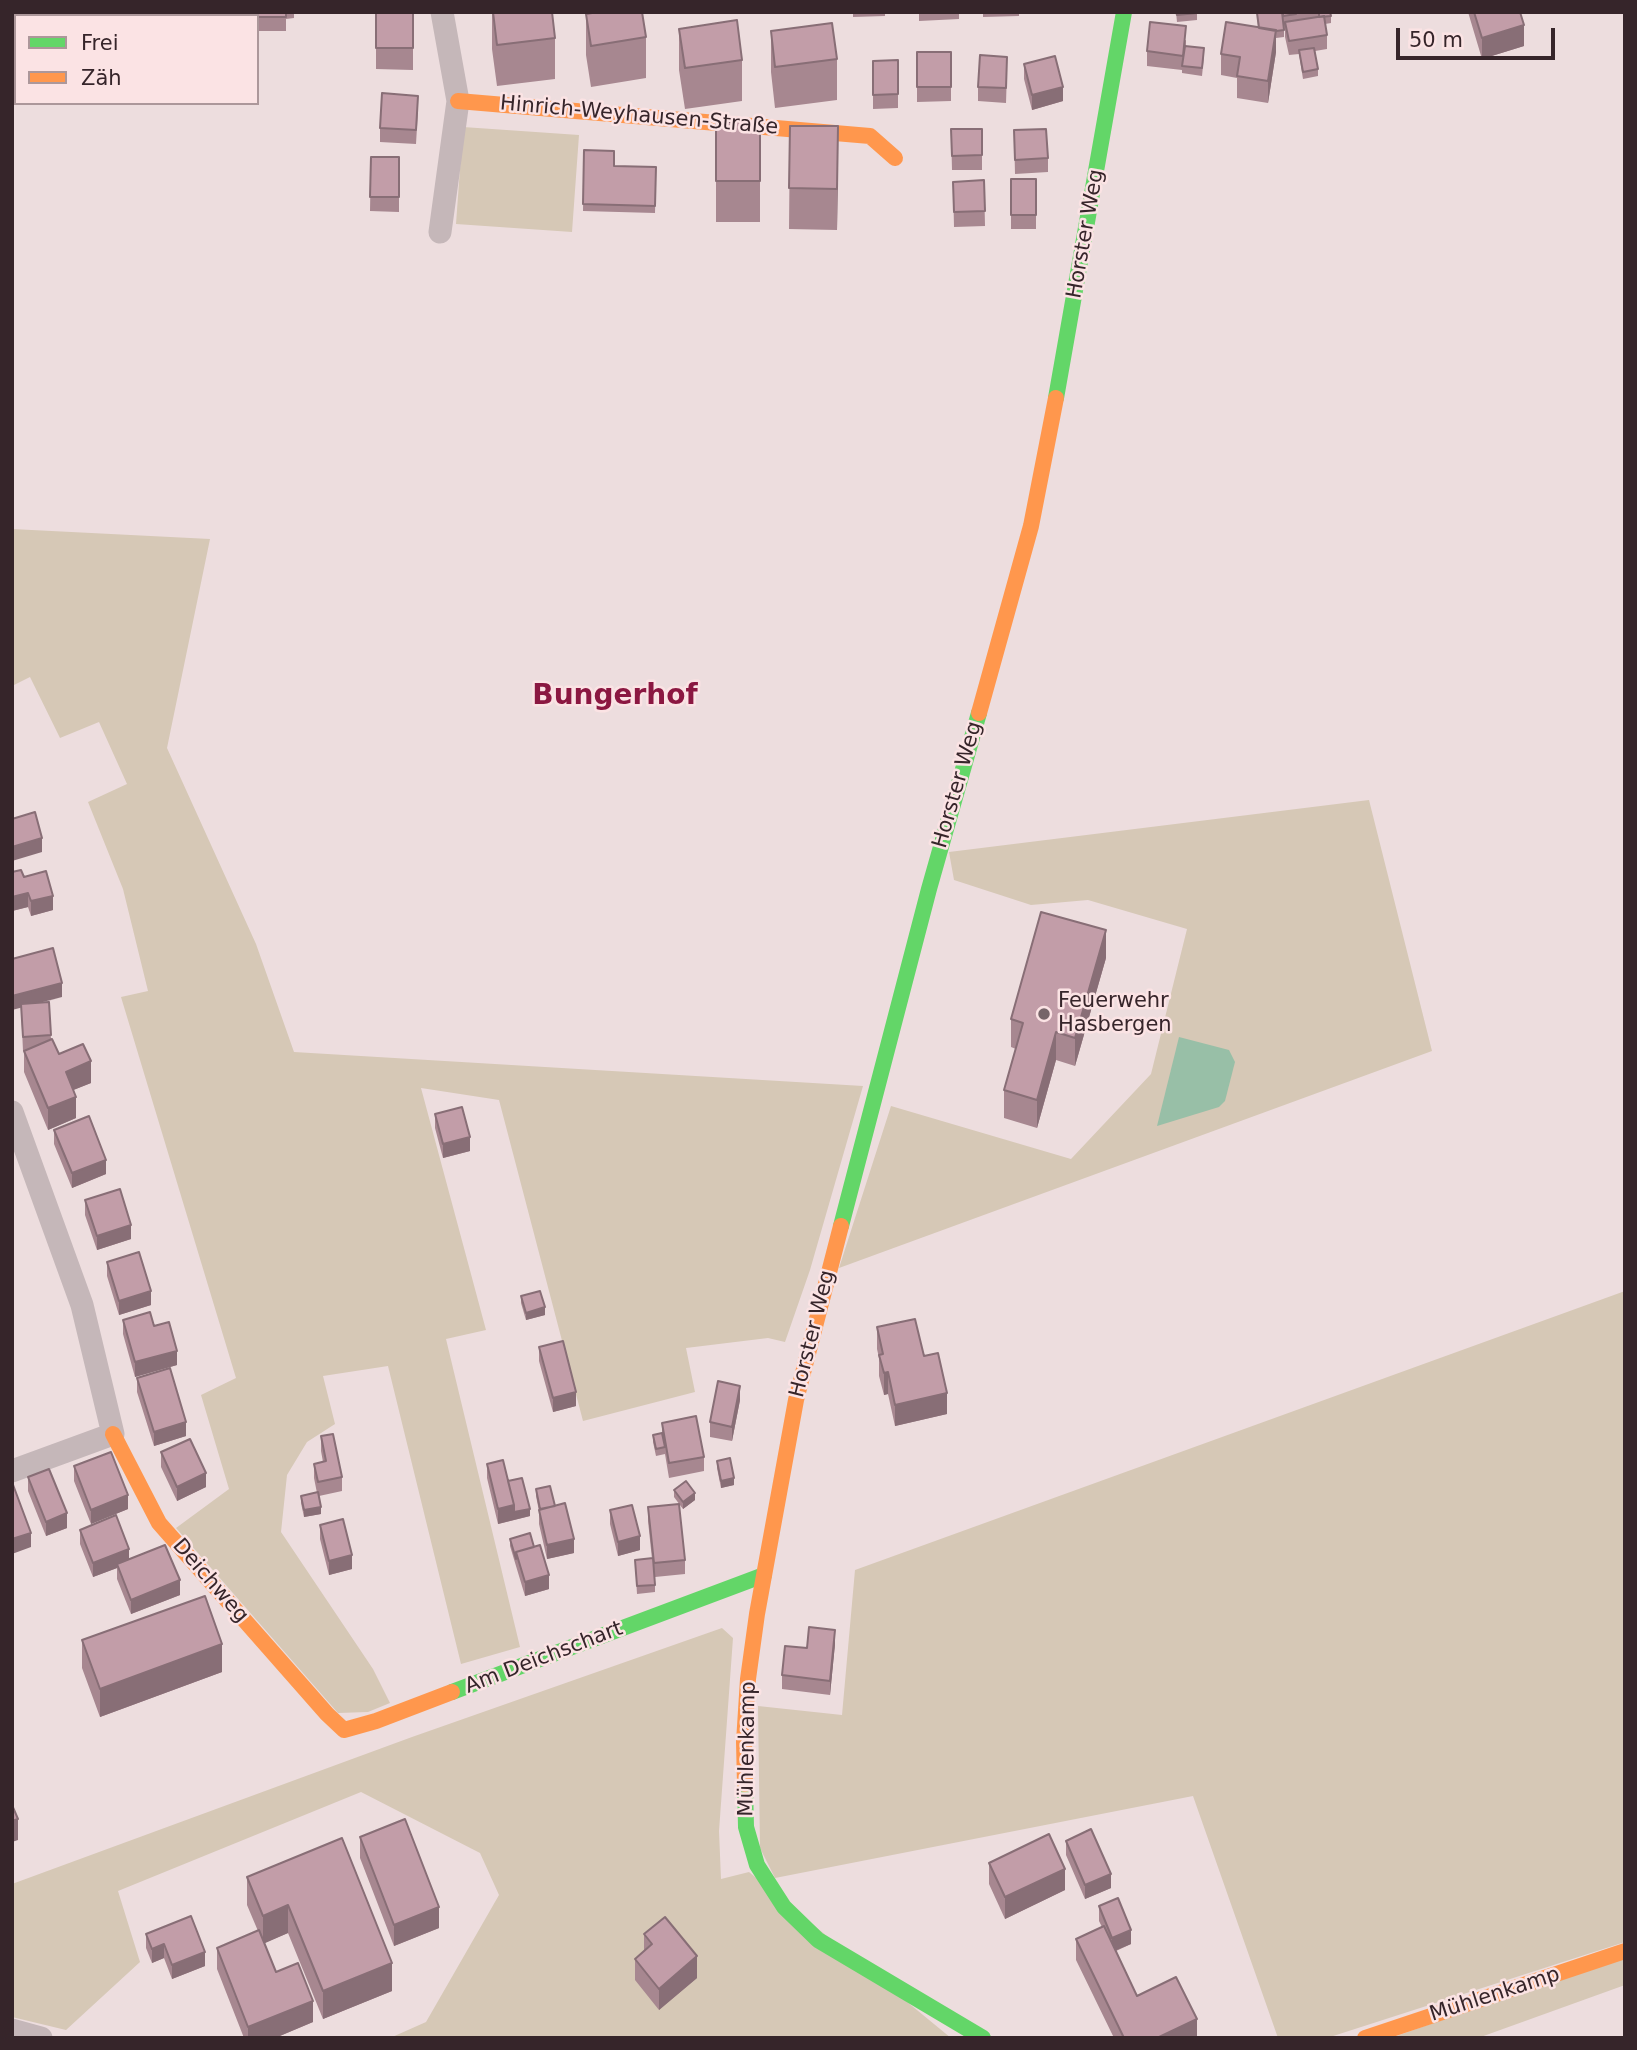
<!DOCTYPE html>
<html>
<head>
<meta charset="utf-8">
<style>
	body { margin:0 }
	#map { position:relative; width:1637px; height:2050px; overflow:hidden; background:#edddde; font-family:"DejaVu Sans",sans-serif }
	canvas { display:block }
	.frame { position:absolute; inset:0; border:14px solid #36252a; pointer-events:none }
	.legend { position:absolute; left:14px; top:14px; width:245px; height:91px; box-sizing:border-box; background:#fbe3e4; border:2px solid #ac979a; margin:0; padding:9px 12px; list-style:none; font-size:21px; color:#36252a }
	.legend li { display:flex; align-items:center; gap:14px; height:35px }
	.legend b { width:35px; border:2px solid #ac979a }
	.scale { position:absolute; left:1396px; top:28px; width:159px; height:32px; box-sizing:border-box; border:4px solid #36252a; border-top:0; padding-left:9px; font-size:21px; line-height:24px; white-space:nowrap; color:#36252a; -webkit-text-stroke:5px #fbe3e4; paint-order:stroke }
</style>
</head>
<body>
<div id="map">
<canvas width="1637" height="2050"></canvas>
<div class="frame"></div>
<ul class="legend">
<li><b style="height:9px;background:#63d668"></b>Frei</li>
<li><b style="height:9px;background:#ff974d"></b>Zäh</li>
</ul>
<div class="scale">50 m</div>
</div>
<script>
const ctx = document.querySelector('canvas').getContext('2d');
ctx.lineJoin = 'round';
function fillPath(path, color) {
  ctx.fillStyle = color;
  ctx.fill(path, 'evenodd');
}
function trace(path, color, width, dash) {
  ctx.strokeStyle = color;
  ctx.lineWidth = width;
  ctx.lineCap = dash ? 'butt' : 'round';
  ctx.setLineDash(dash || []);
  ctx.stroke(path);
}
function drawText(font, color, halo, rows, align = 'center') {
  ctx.font = font + ' "DejaVu Sans",sans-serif';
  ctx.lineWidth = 5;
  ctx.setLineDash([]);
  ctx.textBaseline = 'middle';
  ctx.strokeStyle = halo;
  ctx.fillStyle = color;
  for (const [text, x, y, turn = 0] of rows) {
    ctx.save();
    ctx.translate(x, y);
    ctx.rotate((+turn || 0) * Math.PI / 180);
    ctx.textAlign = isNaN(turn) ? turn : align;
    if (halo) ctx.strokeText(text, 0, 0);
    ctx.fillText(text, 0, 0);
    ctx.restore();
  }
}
const green = new Path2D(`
	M463,127L579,135L572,232L456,224Z
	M12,529L210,539L167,748L256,944L294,1052L863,1086L810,1270L785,1342L768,1338L686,1348L695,1392L583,1421L499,1100L421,1088L486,1330L446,1339L520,1647L461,1664L388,1366L323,1376L335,1424L307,1442L287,1475L281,1532L373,1669L390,1703L368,1712L338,1713L176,1528L229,1489L201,1395L236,1378L121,997L148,991L123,889L88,802L127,784L99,722L60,738L30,677L12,686Z
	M1369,800L1432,1051L839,1268L891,1106L1071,1159L1151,1074L1187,929L1088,900L1031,905L954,880L949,852Z
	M1625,1291V1942L1327,2038H1278L1193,1796L775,1878L760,1848L758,1706L842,1715L855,1570Z
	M722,1628L733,1638L719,1831L721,1879L749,1872L951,2038H390L426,2022L499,1895L480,1853L361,1792L118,1891L140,1962L66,2030L12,2017V1884L412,1737Z
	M1625,1955V1985L1478,2038H1391Z`);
const water = new Path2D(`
	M1179,1037L1229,1050L1235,1062L1225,1101L1219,1107L1157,1126Z`);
const street = new Path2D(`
	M440,232L458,101L442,12
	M12,1112L82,1305L113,1434L12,1471
	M12,2030L41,2038`);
const fast = new Path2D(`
	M1056,398L1124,12
	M841,1226L929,889L979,713
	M452,1692L764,1575
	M745,1784L746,1827L757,1865L784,1907L818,1940L983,2038`);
const slow = new Path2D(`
	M458,101L870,136L895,158
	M979,713L1031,526L1056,398
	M113,1434L159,1523L327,1714L344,1730L376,1721L452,1692
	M745,1784L744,1742L748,1679L757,1614L796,1400L841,1226
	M1365,2038L1625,1951`);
const wall = new Path2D(`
	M12,12L16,16V51L12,63Z
	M136,12H162V16H136Z
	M175,12H218V16H175Z
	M247,12H294V18L286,19V31H257V16Z
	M376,12H413V70L376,69Z
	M492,12L555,38V79L497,86L492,49Z
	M853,12H885V16L853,17Z
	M919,12H959V19L919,21Z
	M983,12H1019V16L983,17Z
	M1053,12H1079V13H1053Z
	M1176,12H1197V20L1177,22Z
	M1265,12H1330L1331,16V23L1325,24L1327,35V49L1315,51L1318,69V76L1303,79L1299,54L1289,55L1285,37V30H1284V37L1276,38V52L1268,103L1237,98V78L1221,75V54L1258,27L1257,13Z
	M1468,12H1520L1524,46L1482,59Z
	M586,14L646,37V78L591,87L586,55Z
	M679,29L742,60V101L685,109L679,70Z
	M771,31L837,59V100L775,108L771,72Z
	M1186,40V46L1204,56L1202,76L1182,73V70L1147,66V51Z
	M917,52H951V101L917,102Z
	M898,60V108L873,109V61Z
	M1024,64L1063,101L1032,110L1024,79Z
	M1007,71L1006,103L978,101V87Z
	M418,110L416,144L380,142V128Z
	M716,122H760V222H716Z
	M790,126L838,167L837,230L789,229Z
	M951,129H982V170H952Z
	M1014,130L1048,158V172L1015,174Z
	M584,150L614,166L656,167L655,213L583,211Z
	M371,157H399V212L370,211Z
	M1011,179H1036V229H1011Z
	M984,180L985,226L954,227L953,182Z
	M12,872L24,877L53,910L31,916L28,907L12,911Z
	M1106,958L1075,1066L1056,1060L1037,1128L1004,1118V1090L1016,1049L1011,1047V1019Z
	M62,997L41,1003L49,1002L51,1039L59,1054L91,1083L73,1090L76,1118L48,1130L24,1072V1051H25H23L21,1008Z
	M435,1114L470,1151L443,1158L435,1128Z
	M54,1130L106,1174L72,1188L54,1144Z
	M85,1200L131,1239L97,1250L85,1215Z
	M107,1262L151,1305L119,1315L107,1276Z
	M521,1296L545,1315L526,1320L521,1303Z
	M123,1320L177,1365L135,1377L123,1334Z
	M877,1327L924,1356L947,1414L895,1426L888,1394L884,1395L879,1376V1358L877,1349Z
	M539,1347L576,1406L553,1412L539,1361Z
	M137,1378L186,1436L154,1446L137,1392Z
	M740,1400L732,1441L710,1437V1422Z
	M662,1423L704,1457V1471L669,1478L665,1454L656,1456L653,1442V1435L662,1433Z
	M321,1436L342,1477V1491L319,1496L321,1514L304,1517L301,1503V1496L317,1493L314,1478V1464L323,1462L321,1451Z
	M161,1452L206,1487L177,1501L161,1467Z
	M717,1461L734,1485L721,1488L717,1468Z
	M487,1464L508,1481L530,1516L498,1524L487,1478Z
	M74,1466L128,1509L91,1524L74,1481Z
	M28,1477L67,1528L46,1536L28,1491Z
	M536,1489L555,1506L574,1553L547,1559L539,1524V1511L536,1496Z
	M674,1490L695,1500L683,1509L674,1497Z
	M648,1507L685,1560V1574L655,1577V1592L637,1594L635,1560L652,1559L648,1521Z
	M610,1510L640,1550L618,1556L610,1524Z
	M320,1525L352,1569L329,1575L320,1539Z
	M80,1530L129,1559L180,1595L131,1614L117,1579V1568L93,1577L80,1544Z
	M510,1539L534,1547L549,1589L525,1596L510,1546Z
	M82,1640L222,1672L100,1717L82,1668Z
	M835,1644L830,1695L782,1689V1675Z
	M360,1837L439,1928L394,1946L360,1858Z
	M342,1838L392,1991L323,2019L288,1933L264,1943L276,1972L313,2022L275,2038H244L217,1969V1948L258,1931L247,1905V1877Z
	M1066,1841L1111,1888L1085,1899L1066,1855Z
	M989,1863L1065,1890L1005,1919L989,1884Z
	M1099,1906L1131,1944L1116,1951L1137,1996L1197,2038H1114L1076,1960V1939L1102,1927L1099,1921Z
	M146,1934L205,1966L172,1979L164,1958L152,1963L146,1948Z
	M644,1934L697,1978L659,2010L635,1980V1959L644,1952Z`);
const shadedWall = new Path2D(`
	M1524,25V46L1482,59V38Z
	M1276,30V52L1268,103V81Z
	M16,37V51L12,63V48Z
	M1063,87V101L1032,110V95Z
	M838,126V167L837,230V189Z
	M42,838V852L12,861V847Z
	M28,893V907L12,911V897Z
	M53,896V910L31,916V901Z
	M1106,930V958L1075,1066V1038Z
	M62,983V997L12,1010V996Z
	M1056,1032V1060L1037,1128V1100Z
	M91,1061V1083L66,1093V1072Z
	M76,1097V1118L48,1130V1108Z
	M470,1137V1151L443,1158V1144Z
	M106,1160V1174L72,1188V1173Z
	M131,1225V1239L97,1250V1236Z
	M151,1291V1305L119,1315V1301Z
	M545,1307V1315L526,1320V1313Z
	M177,1351V1365L135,1377V1362Z
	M888,1372V1394L884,1395V1373Z
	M740,1386V1400L732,1441V1427Z
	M576,1392V1406L553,1412V1398Z
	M947,1393V1414L895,1426V1405Z
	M186,1422V1436L154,1446V1432Z
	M206,1473V1487L177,1501V1487Z
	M734,1478V1485L721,1488V1481Z
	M695,1493V1500L683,1509V1502Z
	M128,1495V1509L91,1524V1510Z
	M514,1505V1520L498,1524V1509Z
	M321,1507V1514L304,1517V1510Z
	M530,1509V1516L514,1520V1512Z
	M67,1513V1528L46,1536V1522Z
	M31,1533V1547L12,1554V1539Z
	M640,1536V1550L618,1556V1542Z
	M574,1539V1553L547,1559V1545Z
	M129,1549V1563L117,1564V1568L93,1577V1563Z
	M352,1555V1569L329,1575V1561Z
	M549,1575V1589L525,1596V1582Z
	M180,1580V1595L131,1614V1600Z
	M835,1630V1644L830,1695V1681Z
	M222,1644V1672L100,1717V1689Z
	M18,1819V1840L12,1842V1821Z
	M1065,1869V1890L1005,1919V1897Z
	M1111,1874V1888L1085,1899V1885Z
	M288,1905V1933L263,1944V1916Z
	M439,1907V1928L394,1946V1925Z
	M1131,1930V1944L1112,1952V1938Z
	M164,1944V1958L152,1963V1949Z
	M205,1952V1966L172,1979V1965Z
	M697,1956V1978L659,2010V1989Z
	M392,1963V1991L323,2019V1991Z
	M313,2001V2022L275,2038H248V2027Z
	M1197,2019V2038H1157Z`);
const building = new Path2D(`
	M12,12H53V16H16V30H13Z
	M77,12H107V16L77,15Z
	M196,12H214L213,16H196Z
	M247,12H286V17H257V16H247Z
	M376,12H413V48H376Z
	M493,12H552L555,38L497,45Z
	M598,12H642L646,37L591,46L586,14Z
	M1176,12H1197V13L1177,15Z
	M1266,12H1282L1284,30L1276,31L1259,28L1257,13Z
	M1283,12H1296V14L1283,16Z
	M1319,12H1330L1331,16L1319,17Z
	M1474,12H1520L1524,25L1482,38Z
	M1324,16L1327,35L1289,41L1285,22Z
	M737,20L742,60L685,68L679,29Z
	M1150,22L1186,26L1183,56L1147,51Z
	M1226,22L1276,30L1268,81L1237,76L1240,57L1221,54Z
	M832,23L837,59L775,67L771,31Z
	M12,36L16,37L12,48Z
	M1185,46L1204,48L1202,68L1182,66Z
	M1314,48L1318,69L1303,72L1299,50Z
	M917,52H951V87H917Z
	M980,55L1007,57L1006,88L978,87Z
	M1055,56L1063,87L1032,95L1024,64Z
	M898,60V94L873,95V61Z
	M382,93L418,96L416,130L380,128Z
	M716,122H760V181H716Z
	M790,126H838L837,189L789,188Z
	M951,129H982V155L952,156Z
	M1046,129L1048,158L1015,160L1014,130Z
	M584,150L614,151V166L656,167L655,206L583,204Z
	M371,157H399V197H370Z
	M1011,179H1036V215H1011Z
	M984,180L985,211L954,212L953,182Z
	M35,812L42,838L12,847V819Z
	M21,870L24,877L46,871L53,896L31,901L28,893L12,897V872Z
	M1041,912L1106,930L1075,1038L1056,1032L1037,1100L1004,1090L1023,1023L1011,1019Z
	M53,948L62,983L12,996V959Z
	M49,1002L51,1035L23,1037L21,1004Z
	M52,1039L59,1054L83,1044L91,1061L66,1072L76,1097L48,1108L24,1051Z
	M462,1107L470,1137L443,1144L435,1114Z
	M89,1116L106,1160L72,1173L54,1130Z
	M120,1189L131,1225L97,1236L85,1200Z
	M139,1252L151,1291L119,1301L107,1262Z
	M540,1291L545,1307L526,1313L521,1296Z
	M150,1312L154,1326L169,1322L177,1351L135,1362L123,1320Z
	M915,1319L924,1356L938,1353L947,1393L895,1405L888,1372L884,1373L879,1355L883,1354L877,1327Z
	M563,1341L576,1392L553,1398L539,1347Z
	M170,1368L186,1422L154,1432L137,1378Z
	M718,1381L740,1386L732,1427L710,1422Z
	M696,1416L704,1457L669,1463L662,1423Z
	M662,1433L665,1447L656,1449L653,1435Z
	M333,1434L342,1477L318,1482L314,1464L326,1461L321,1436Z
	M190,1439L206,1473L177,1487L161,1452Z
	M111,1452L128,1495L91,1510L74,1466Z
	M730,1458L734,1478L721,1481L717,1461Z
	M503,1460L514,1505L498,1509L487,1464Z
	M49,1469L67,1513L46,1522L28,1477Z
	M522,1478L530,1509L514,1512V1505L508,1481Z
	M686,1481L695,1493L683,1502L674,1490Z
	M12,1482L31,1533L12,1539Z
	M550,1486L555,1506L540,1509L536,1489Z
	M318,1492L321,1507L304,1510L301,1496Z
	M565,1503L574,1539L547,1545L539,1510Z
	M679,1504L685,1560L654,1563L648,1507Z
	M632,1505L640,1536L618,1542L610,1510Z
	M116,1515L129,1549L93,1563L80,1530Z
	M343,1519L352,1555L329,1561L320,1525Z
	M530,1533L534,1547L516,1552V1559L510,1539Z
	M165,1545L180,1580L131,1600L117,1564Z
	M540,1545L549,1575L525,1582L516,1552Z
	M653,1558L655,1585L637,1586L635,1560Z
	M205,1596L222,1644L100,1689L82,1640Z
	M809,1627L835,1630L830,1681L782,1675L785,1646L807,1648Z
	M12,1805L18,1819L12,1821Z
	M405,1819L439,1907L394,1925L360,1837Z
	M1091,1829L1111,1874L1085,1885L1066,1841Z
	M1049,1834L1065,1869L1005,1897L989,1863Z
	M342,1838L392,1963L323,1991L288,1905L263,1916L247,1877Z
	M1118,1898L1131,1930L1112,1938L1099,1906Z
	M191,1916L205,1952L172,1965L164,1944L152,1949L146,1934Z
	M665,1917L697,1956L659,1989L635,1959L652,1944L644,1934Z
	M1104,1926L1137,1996L1176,1977L1197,2019L1157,2038H1124L1076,1939Z
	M259,1930L276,1972L298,1963L313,2001L248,2027L217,1948Z`);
const markers = [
	[1044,1014,7,"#766569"]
];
const streetNames = [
	["Hinrich-Weyhausen-Straße",639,116,5],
	["Horster Weg",1086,234,-80],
	["Horster Weg",958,785,-74],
	["Horster Weg",813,1334,-76],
	["Deichweg",210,1581,49],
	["Am Deichschart",544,1658,-21],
	["Mühlenkamp",748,1749,-89],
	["Mühlenkamp",1495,1995,-18]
];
const poiNames = [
	["Feuerwehr",1058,1002],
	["Hasbergen",1058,1026]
];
const districtNames = [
	["Bungerhof",615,697]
];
fillPath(green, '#d6c8b6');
fillPath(water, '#98bfa7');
trace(street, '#c5b7b9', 23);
trace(fast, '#63d668', 16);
trace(slow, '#ff974d', 16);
fillPath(wall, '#a78790');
fillPath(shadedWall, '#886e76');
fillPath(building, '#c29da8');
trace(building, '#886e76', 2);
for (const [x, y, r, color] of markers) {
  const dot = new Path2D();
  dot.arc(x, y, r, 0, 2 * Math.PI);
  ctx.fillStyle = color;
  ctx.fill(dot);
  trace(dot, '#fbe3e4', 2.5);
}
drawText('21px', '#36252a', '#fbe3e4', streetNames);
drawText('21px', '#36252a', '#fbe3e4', poiNames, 'left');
drawText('bold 28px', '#8b1741', '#fbe3e4', districtNames);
</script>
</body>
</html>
